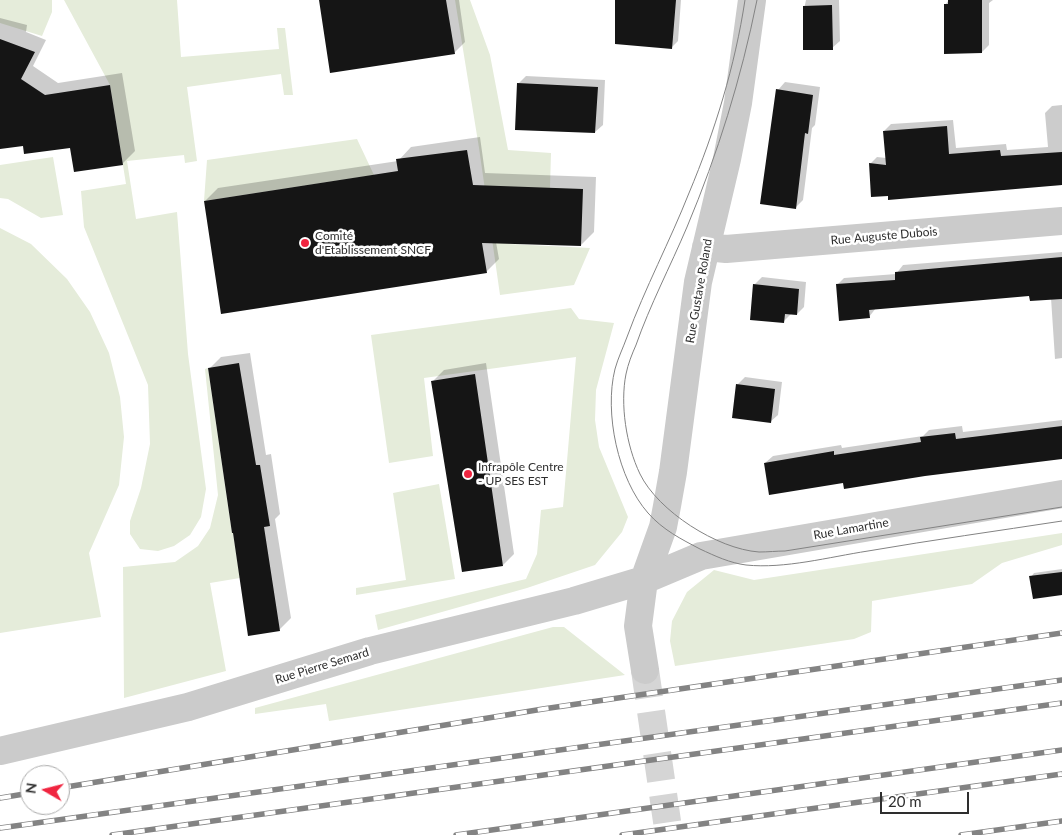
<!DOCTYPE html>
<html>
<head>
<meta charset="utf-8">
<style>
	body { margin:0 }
	#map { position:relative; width:1062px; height:835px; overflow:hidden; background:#fff; font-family:Lato,sans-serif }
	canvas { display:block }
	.north { position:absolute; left:20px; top:765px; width:50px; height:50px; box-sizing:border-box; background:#fff; border:1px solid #ababab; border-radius:50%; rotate:278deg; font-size:14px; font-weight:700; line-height:20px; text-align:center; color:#2e2e2e }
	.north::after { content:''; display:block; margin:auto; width:18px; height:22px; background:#f02540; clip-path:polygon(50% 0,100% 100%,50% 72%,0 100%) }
	.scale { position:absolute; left:880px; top:792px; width:89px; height:22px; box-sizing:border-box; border:2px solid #2e2e2e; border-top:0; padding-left:6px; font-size:15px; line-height:18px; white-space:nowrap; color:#2e2e2e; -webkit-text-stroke:4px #fff; paint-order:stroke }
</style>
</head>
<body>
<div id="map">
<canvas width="1062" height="835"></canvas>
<div class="north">N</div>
<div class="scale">20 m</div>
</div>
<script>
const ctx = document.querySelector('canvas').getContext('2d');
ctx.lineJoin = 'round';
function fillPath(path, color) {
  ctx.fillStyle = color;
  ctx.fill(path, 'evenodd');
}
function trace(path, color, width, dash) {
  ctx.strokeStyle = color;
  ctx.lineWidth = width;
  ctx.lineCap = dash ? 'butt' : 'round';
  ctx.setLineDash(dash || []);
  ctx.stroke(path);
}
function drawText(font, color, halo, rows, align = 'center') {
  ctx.font = font + ' Lato,sans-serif';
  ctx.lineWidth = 5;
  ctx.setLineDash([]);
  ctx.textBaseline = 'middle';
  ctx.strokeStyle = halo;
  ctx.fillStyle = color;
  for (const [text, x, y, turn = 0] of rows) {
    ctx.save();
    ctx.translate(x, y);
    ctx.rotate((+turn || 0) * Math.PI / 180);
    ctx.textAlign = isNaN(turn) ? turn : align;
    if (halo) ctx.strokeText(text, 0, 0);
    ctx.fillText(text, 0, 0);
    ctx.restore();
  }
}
const green = new Path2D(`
	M0,0H52V12L42,36L0,23Z
	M64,0H177L181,57L279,49L277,28H285L293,95H284L281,74L187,87L197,161L185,163L184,155L127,161L136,219L177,212L188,354L206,489L201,517L190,535L174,546L158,551L140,549L130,534V521L141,488L150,444L148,385L84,227L81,191L126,184L110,85Z
	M455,0H470L490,55L508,150L551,153L550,188L509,244L590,248L574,285L500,295L479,148Z
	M357,139L374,175L204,201L207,160Z
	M53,157L63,215L41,218L8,199L0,198V165Z
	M0,228L31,244L67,279L90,312L109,353L120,397L124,437L119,485L89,553L101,617L0,633Z
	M571,308L579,319L614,323L596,390L595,420L599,447L628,517L622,532L595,565L527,588L378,630L375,615L526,579L537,554L541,510L563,507L576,357L424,378L433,456L389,463L371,335Z
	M208,368L232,533H233L240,578L210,583L226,671L124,698L123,567L175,562L198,546L210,528L218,495L205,369Z
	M439,484L455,579L356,595V588L406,580L393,493Z
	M1062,533V545L1002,563L972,584L872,601L871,632L854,639L675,666L670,641L672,621L687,592L714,570L754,580Z
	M553,627H564L625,675L329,721L326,704L255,714V708Z`);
const shadow = new Path2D(`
	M320,0H459L465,42L454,53Z
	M617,0H681L678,41L672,47Z
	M806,0H839L840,41L832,48L804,9Z
	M949,0H993L989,3V45L982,52L945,5Z
	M0,18L27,25L26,32L46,40L33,66L58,83L122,73L135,151L122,164L71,147L24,145L0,148Z
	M526,76L605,80L603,125L595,132L518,84Z
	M785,82L820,87L815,125L812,128L803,200L796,207L778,90Z
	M1062,105V185L889,194L870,164L877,157L886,158L884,131L891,124L953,120L956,148L1006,144L1007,150L1048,147L1045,113L1052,106Z
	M480,137L485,173L596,177L594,232L581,245L496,242L499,259L486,272L205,201L218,188L398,161L411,147Z
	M1062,252V358L1055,359L1051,298L1031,295L876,308L869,317L837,285L844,278L896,274L903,265Z
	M762,277L806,282L804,307L797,314H791L783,322L754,285Z
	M250,353L266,455L271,454L280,514L275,519L291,618L280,629L250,635L210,368L221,357Z
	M486,363L514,554L503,565L433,381L444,370Z
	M745,377L782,382L778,415L770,422L733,417L738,384Z
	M1062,420V457L845,482L765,463L773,456L841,445L842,448L923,436L929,430L962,426L963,432Z
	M1062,569V593L1031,577L1034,573Z`);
const building = new Path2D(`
	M319,0H446L455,54L330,73Z
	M615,0H676L672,49L615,44Z
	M948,0H982V53L944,54V4H948Z
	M832,5L833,50H803V6Z
	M0,39L35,52L21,79L45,95L110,85L123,165L74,172L70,148L24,154L23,146L0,149Z
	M517,83L598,87L595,133L515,130Z
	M776,89L813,95L808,134L805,133L796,209L760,204Z
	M947,126L949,154L1000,150L1001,156L1062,152V185L888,200V196L871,197L869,163L886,165L883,131Z
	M467,150L473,185L583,189L581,246L482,243L487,273L221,314L204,201L398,171L396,159Z
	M1062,257V299L1030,301L1029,296L869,310L870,318L839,321L836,284L895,280V272Z
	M753,284L799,289L797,315L785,314L784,323L750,320Z
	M239,363L256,465H260L270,526L264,527L280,631L248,636L233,533H232L208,368Z
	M475,374L503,566L462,572L431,381Z
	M736,384L775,389L771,423L732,418Z
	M1062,426V459L925,476L844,489L843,483L769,495L764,463L834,451V455L921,442L920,437L955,433L956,439Z
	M1062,572V595L1033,599L1029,576Z`);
const minorTunnel = new Path2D(`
	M645,670L669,835`);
const minor = new Path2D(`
	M706,247L726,249L1062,221
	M645,670L638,626L644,580L663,527L667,506L673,472L698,282L727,159L738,103L752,0
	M0,751L188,707L370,651L574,601L644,580L701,556L1062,494`);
const tram = new Path2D(`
	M745,0C735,66 715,131 689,193C670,241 645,288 627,337C623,348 618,358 615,369C604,413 618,479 648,513C663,530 681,539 700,549C715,556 730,563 746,565C785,569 829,557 868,551C932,540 997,531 1062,521
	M757,0C741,79 718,153 687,227C670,267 650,305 636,345C632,354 628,364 626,374C620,404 626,445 640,474C658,511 717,549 759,552C768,552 777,551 785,551L1062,507`);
const rail = new Path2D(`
	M60,788L543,709L1062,633
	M0,798L30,793
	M0,828L1062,680
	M112,835L1062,703
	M456,835L1062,750
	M622,835L1062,774
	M961,835L1062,821`);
const markers = [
	[305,243,5,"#f02540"],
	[468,474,5,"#f02540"]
];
const poiNames = [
	["Comité",315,236],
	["d'Etablissement SNCF",315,250],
	["Infrapôle Centre",478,467],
	["- UP SES EST",478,481]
];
const streetNames = [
	["Rue Auguste Dubois",884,236,-5],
	["Rue Gustave Roland",699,291,-80],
	["Rue Lamartine",851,529,-10],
	["Rue Pierre Semard",322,666,-17]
];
fillPath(green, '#e5ecda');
fillPath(shadow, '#0003');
fillPath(building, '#151515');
trace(minorTunnel, '#d5d5d5', 28, [28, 14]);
trace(minor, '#cbcbcb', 28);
trace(tram, '#838383', 1);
trace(rail, '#838383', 5.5);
trace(rail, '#fff', 4, [11]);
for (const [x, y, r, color] of markers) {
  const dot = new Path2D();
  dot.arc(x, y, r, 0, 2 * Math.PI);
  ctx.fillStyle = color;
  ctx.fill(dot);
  trace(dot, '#fff', 2);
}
drawText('12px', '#2e2e2e', '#fff', poiNames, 'left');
drawText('12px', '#2e2e2e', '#fff', streetNames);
</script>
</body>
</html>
